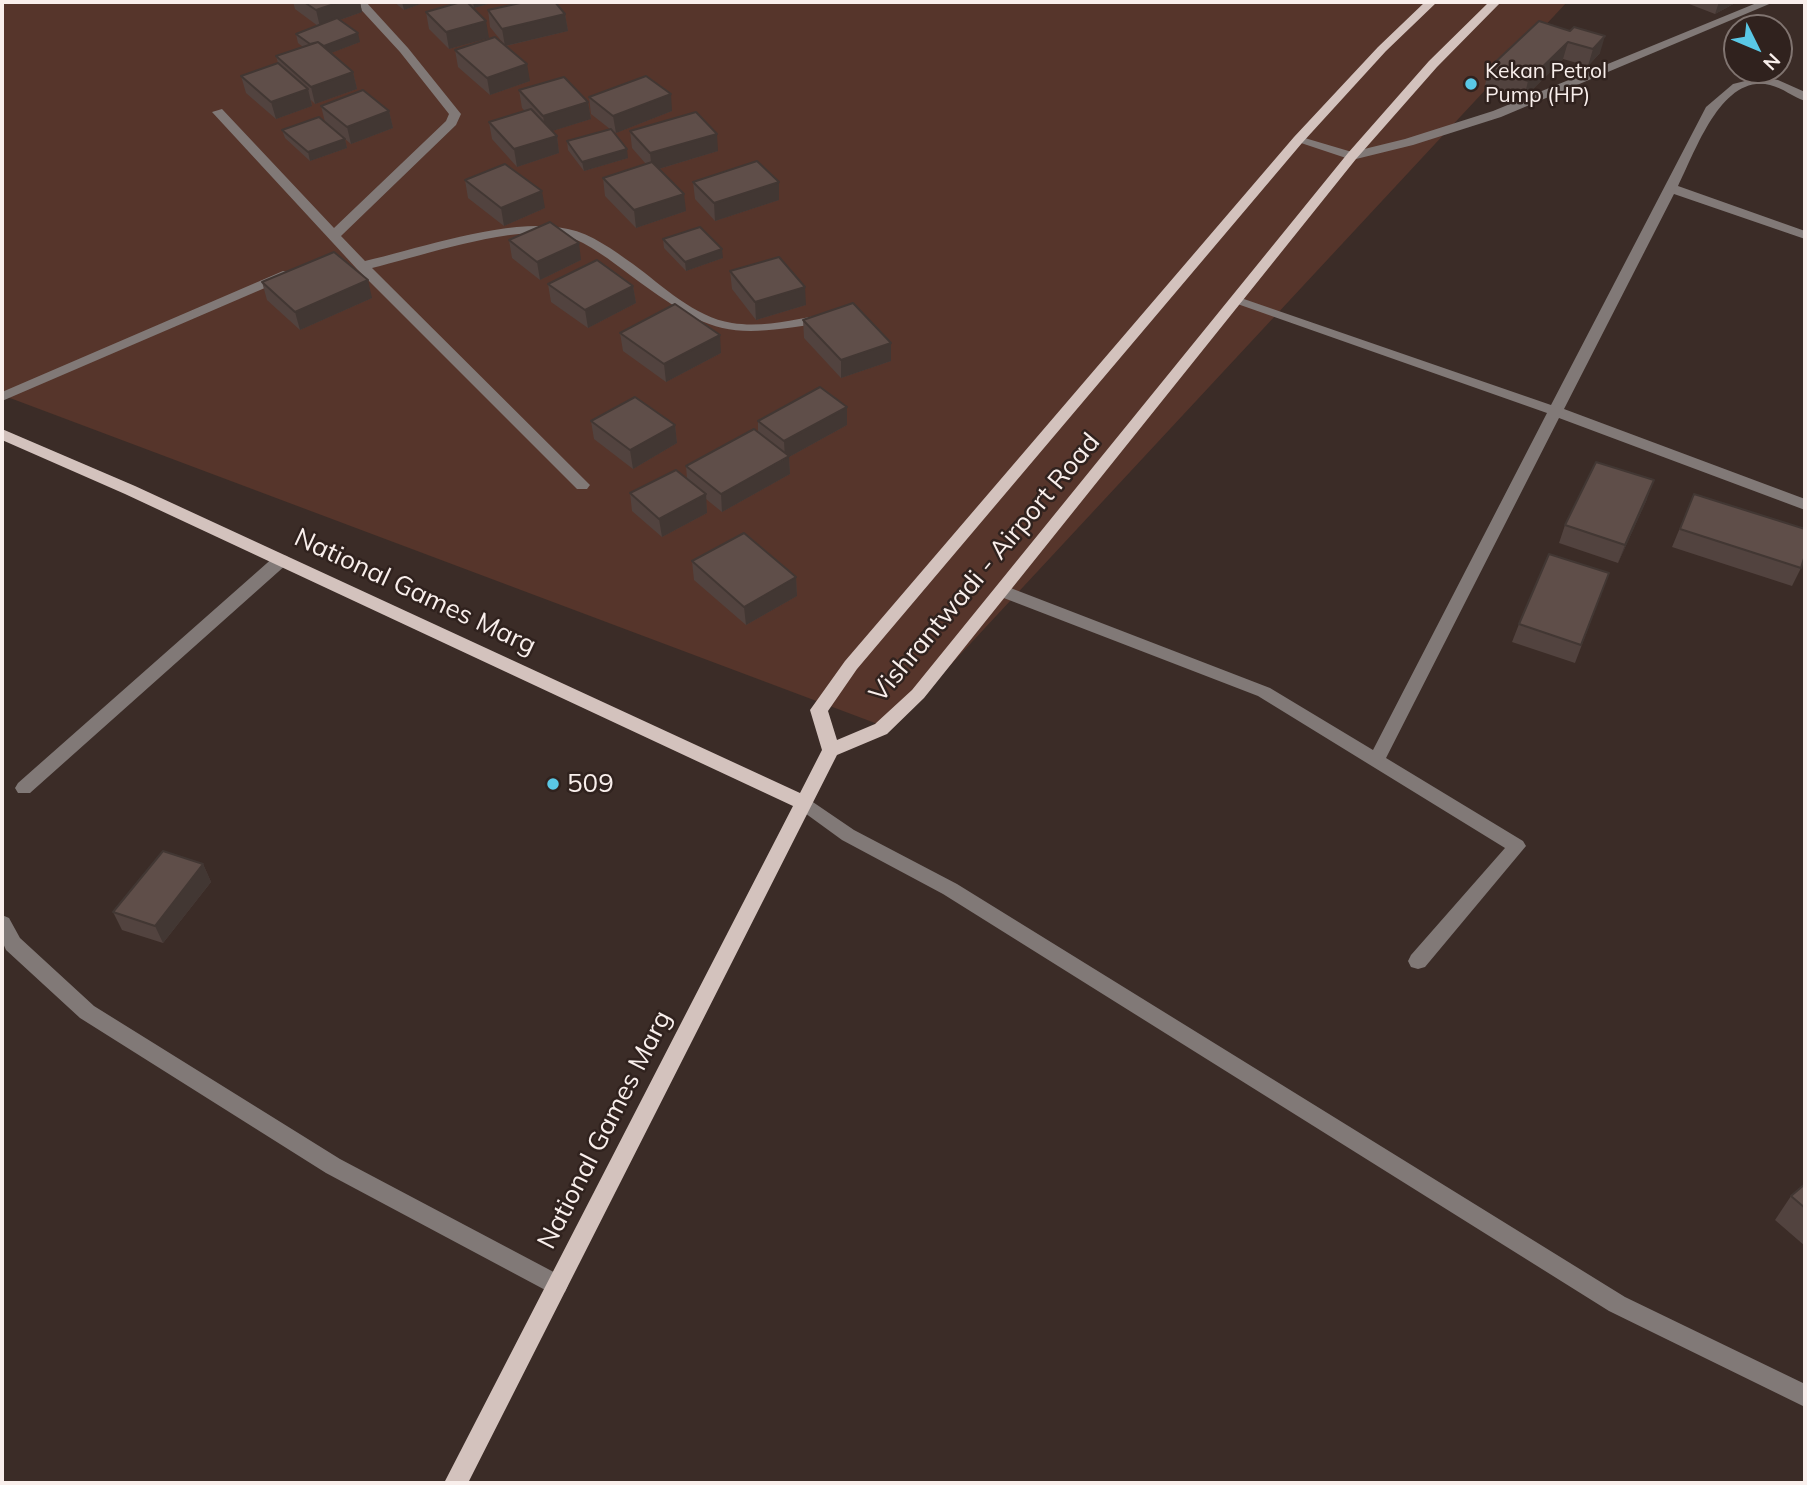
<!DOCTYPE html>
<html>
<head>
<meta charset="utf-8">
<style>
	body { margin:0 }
	#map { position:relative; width:1807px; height:1485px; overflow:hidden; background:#3b2c27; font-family:Mulish,sans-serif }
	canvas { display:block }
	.frame { position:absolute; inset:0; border:4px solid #f9efec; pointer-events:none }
	.north { position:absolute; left:1723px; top:14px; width:70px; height:70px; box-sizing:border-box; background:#30221e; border:2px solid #807470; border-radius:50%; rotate:133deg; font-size:19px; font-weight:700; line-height:28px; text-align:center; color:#f9efec }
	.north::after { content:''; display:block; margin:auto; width:24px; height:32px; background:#5ac8e6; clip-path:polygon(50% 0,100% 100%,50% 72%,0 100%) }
</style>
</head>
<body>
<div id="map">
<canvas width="1807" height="1485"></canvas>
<div class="frame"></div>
<div class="north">N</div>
</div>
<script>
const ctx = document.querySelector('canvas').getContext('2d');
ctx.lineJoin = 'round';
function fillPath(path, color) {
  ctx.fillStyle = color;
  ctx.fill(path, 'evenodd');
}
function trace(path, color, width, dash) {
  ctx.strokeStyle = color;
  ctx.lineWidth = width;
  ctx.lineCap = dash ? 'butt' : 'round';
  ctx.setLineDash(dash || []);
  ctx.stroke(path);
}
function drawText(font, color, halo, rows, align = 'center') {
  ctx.font = font + ' Mulish,sans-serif';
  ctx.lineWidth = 5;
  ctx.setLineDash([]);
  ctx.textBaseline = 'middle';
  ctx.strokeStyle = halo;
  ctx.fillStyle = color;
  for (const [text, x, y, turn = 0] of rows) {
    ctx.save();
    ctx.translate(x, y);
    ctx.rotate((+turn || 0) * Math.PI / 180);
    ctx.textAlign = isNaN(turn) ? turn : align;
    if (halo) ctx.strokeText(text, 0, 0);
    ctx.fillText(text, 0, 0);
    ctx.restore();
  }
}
const green = new Path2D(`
	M2,2H1567L891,729L2,395Z`);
const minor = new Path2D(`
	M354,2H366L408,48L461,114L456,125L341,236L365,261C421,248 512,216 568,229C592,234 613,250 633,264C663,286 694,317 732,323C764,328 796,319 827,314L834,318L827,322C725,339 713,336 630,275C611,261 589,243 566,236C516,223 422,256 372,268L590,485L587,489H577L357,269L212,112L222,109L334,228L446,121L449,114L400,52Z
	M1759,2H1774L1501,117L1413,145L1352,160L1292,140L1298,136L1352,152L1405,139L1493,111Z
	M1761,77L1778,80L1805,92V101C1793,97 1783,88 1770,85C1721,73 1695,153 1678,186L1805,231V239L1674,194L1564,409L1805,499V510L1559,418L1386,758L1523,841L1526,846L1425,967L1418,969L1411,967L1408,961L1411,955L1505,848L1258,696L996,595L994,591L1002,585L1008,587L1270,688L1373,750L1547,413L1229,301L1231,298H1241L1551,405L1706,107L1733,84Z
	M283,271L288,272V278L2,401V392Z
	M281,555L287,556L289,560L287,564L30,793H18L15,788L18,783L275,556Z
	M804,796L854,830L957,884L1625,1297L1805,1384V1407L1609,1311L943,894L842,840L798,808L795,803L798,798Z
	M2,915L9,918L20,938L94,1006L340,1159L565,1278L568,1285L565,1292L557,1295L549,1292L326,1173L80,1018L6,950L2,941Z`);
const major = new Path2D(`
	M1425,2H1437L1386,51L1302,143L857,669L828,711L837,740L875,724L912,690L1348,153L1429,61L1489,2H1501L1437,67L1356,159L924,698L887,734L837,755L468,1483H444L793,806L125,494L2,440V429L135,486L800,793L822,750L810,710L845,661L1294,137L1378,47Z`);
const wall = new Path2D(`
	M293,2H360L362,12L340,20L360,42L331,53L353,72L357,89L315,104L311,100L312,106L276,119L246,93L241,76L278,63L276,56L303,47L298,43L296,34L318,26L295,9Z
	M394,2H426L404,10Z
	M461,2H495L474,8L489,38L449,49L429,29L426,12Z
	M1684,2H1737L1715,14Z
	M488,10L565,14L568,31L506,46L530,81L490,95L458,67L455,50L503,43L490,27Z
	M1539,21L1600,53L1588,66L1563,59L1524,98L1485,85L1489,68Z
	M519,90L588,102L591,119L552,131L557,136L559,153L517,167L492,139L489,122L525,111L522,108Z
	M589,97L672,111L616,133L612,130L628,158L584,171L568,150L567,141L610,129L591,114Z
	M321,106L389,111L393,128L351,144L345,139L347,148L310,161L285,138L282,130L325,122Z
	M630,131L718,151L659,169L686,211L636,228L605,196L603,178L646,164L632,148Z
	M465,180L545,208L504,226L468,198Z
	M693,182L779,200L715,221L695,199Z
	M663,239L723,258L686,271L664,248Z
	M509,240L581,260L540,280L512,258Z
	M730,271L806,305L756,320L732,289Z
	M262,282L372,298L300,330L267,300Z
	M548,284L633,286L636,303L588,328L551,302Z
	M803,320L891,361L841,378L804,338Z
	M620,333L721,353L666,382L623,351Z
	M847,407V425L789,457L790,474L722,512L706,499L707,513L662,537L632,511L630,493L687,479L686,466L758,433V421Z
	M591,421L675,425L677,443L633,469L594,439Z
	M1694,494L1801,568L1792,586L1672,547Z
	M1647,499L1618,563L1559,543L1565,525Z
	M692,561L796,577L797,596L746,625L694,580Z
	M1609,573L1575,663L1512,642L1519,624Z
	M203,864L211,882L163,943L122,930L113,912Z
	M1805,1184V1246L1775,1220L1791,1196Z`);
const shadedWall = new Path2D(`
	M340,2H360L362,12L320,27L316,10Z
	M402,2H426L404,10Z
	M473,2H495L474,8Z
	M1719,2H1737L1715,14Z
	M565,14L568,31L505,46L502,29Z
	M486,21L489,38L449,49L446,32Z
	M358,33L360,42L318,58L316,49Z
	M1605,36L1600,53L1588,66L1593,49Z
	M1568,42L1563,59L1524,98L1528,81Z
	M527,64L530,81L490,95L487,78Z
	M353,72L357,89L315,104L311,87Z
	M308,89L312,106L276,119L271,102Z
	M671,94L672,111L616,133L613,116Z
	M588,102L591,119L546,133L543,116Z
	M389,111L393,128L351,144L347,127Z
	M717,134L718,151L652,171L650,153Z
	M557,136L559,153L517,167L514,149Z
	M345,139L347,148L310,161L308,152Z
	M627,149L628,158L584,171L582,162Z
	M779,182V200L715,221L714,203Z
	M542,191L545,208L504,226L501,208Z
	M684,194L686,211L636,228L634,210Z
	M579,243L581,260L540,280L537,262Z
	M722,249L723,258L686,271L685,262Z
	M368,280L372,298L300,330L295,312Z
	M633,286L636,303L588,328L585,310Z
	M805,287L806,305L756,320L755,302Z
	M720,335L721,353L666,382L664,364Z
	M891,343V361L841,378V360Z
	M847,407V425L789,457L790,474L722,512L721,494L785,459L784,441Z
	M675,425L677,443L633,469L630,450Z
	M1654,480L1647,499L1618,563L1625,545Z
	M706,494L707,513L662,537L659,519Z
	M796,577L797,596L746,625L744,607Z
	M203,864L211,882L163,943L155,926Z`);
const building = new Path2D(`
	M304,2H340L316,10Z
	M461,2H467L486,21L446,32L426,12Z
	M525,2H555L565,14L502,29L488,10Z
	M337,18L358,33L324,46L318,42L310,44L296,34Z
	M1539,21L1570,31L1574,27L1605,36L1593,49L1568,42L1528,81L1489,68Z
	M495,37L527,64L487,78L455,50Z
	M318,42L353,72L311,87L276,56Z
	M278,63L308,89L271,102L241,76Z
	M646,76L671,94L613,116L589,97Z
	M564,77L588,102L543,116L519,90Z
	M363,90L389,111L347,127L321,106Z
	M531,109L557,136L514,149L489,122Z
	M696,112L717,134L650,153L630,131Z
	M319,117L345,139L308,152L282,130Z
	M611,129L627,149L582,162L567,141Z
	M757,161L779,182L714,203L693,182Z
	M652,162L684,194L634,210L603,178Z
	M505,164L542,191L501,208L465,180Z
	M550,222L579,243L537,262L509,240Z
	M700,227L722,249L685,262L663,239Z
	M334,252L368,280L295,312L262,282Z
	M779,257L805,287L755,302L730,271Z
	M597,260L633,286L585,310L548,284Z
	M853,303L891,343L841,360L803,320Z
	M675,304L720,335L664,364L620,333Z
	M820,387L847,407L784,441L758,421Z
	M635,397L675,425L630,450L591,421Z
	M754,429L789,456L721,494L686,466Z
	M1596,462L1654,480L1625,545L1565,525Z
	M676,470L706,494L659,519L630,493Z
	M1694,494L1805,529V555L1801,568L1680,529Z
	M744,533L796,577L744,607L692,561Z
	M1549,554L1609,573L1581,645L1519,624Z
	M163,851L203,864L155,926L113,912Z
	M1805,1184V1208L1791,1196Z`);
const markers = [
	[1471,84,7,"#5ac8e6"],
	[553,784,7,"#5ac8e6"]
];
const farPoinames = [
	["Kekan Petrol",1485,72],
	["Pump (HP)",1485,96]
];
const streetNames = [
	["Vishrantwadi - Airport Road",985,568,-50],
	["National Games Marg",415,592,25],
	["National Games Marg",605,1130,-63]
];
const poiNames = [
	["509",567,784]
];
fillPath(green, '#56352b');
fillPath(minor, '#817977');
fillPath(major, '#d3c2bd');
fillPath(wall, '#52433f');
fillPath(shadedWall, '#423733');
fillPath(building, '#5f4e49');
trace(building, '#423733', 2);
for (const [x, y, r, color] of markers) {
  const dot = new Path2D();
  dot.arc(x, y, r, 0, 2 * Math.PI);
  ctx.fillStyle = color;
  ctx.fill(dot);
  trace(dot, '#30221e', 2.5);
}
drawText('21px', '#f9efec', '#30221e', farPoinames, 'left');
drawText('26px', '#f9efec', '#30221e', streetNames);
drawText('26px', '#f9efec', '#30221e', poiNames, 'left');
</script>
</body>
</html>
